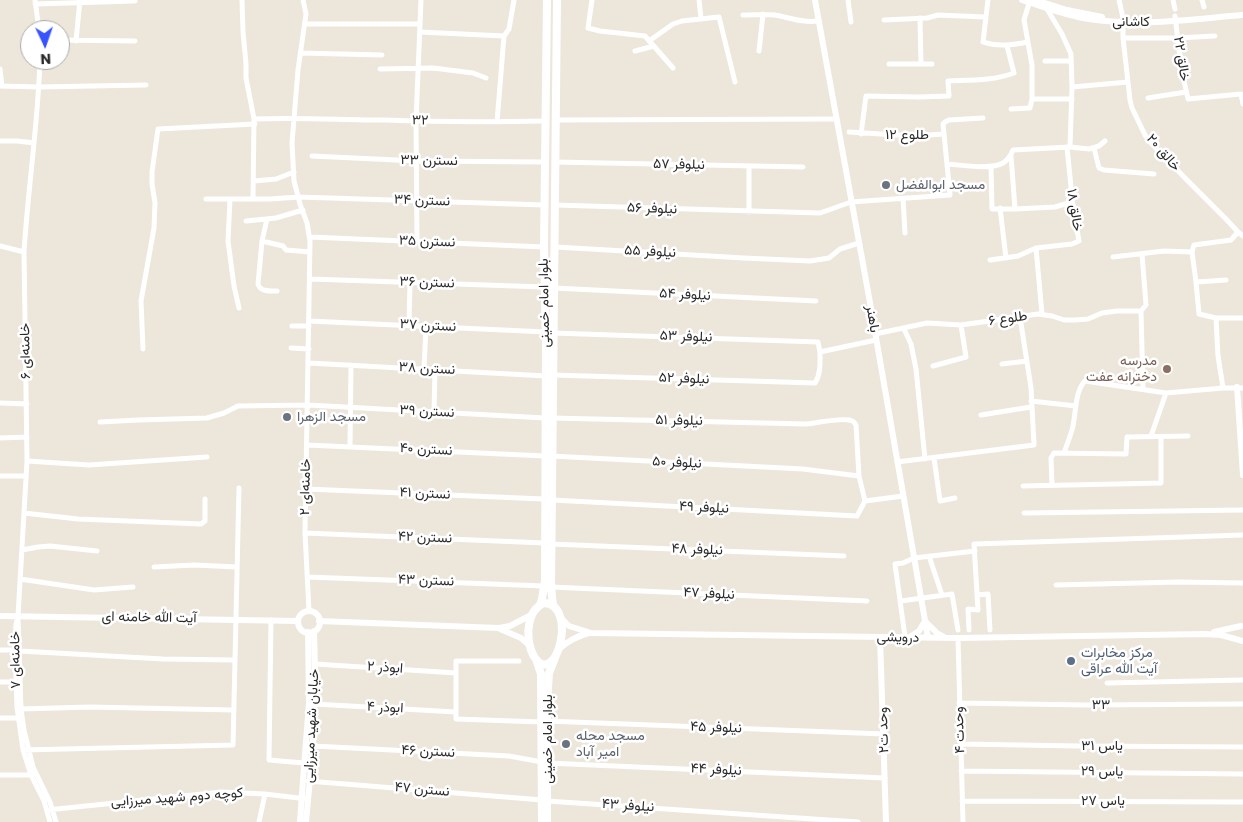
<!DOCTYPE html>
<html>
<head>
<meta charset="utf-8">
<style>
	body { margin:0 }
	#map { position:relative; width:1243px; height:822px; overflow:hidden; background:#ede6db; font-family:Poppins,sans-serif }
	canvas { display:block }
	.north { position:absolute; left:20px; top:20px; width:50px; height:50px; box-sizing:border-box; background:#fff; border:1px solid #aaa; border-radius:50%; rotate:177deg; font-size:14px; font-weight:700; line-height:20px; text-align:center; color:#2a2a2a }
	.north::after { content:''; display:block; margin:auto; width:18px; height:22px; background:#3653ff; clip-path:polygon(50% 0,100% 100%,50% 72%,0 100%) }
</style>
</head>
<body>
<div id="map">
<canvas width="1243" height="822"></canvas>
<div class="north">N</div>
</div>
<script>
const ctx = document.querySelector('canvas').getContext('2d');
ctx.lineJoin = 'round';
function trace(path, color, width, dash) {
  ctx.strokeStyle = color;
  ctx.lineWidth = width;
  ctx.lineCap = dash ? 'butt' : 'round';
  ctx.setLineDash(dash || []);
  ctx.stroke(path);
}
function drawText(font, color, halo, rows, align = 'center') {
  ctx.font = font + ' Poppins,Vazirmatn,sans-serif';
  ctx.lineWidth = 5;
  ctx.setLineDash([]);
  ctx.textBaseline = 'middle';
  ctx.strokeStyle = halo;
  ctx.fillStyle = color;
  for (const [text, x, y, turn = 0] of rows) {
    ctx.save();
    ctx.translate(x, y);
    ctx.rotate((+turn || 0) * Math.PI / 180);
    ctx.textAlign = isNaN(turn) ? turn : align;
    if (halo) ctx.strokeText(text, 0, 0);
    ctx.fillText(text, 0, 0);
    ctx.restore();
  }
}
const minor = new Path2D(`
	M35,0L39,30
	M242,0L243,32L246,64V78L254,119
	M303,0L306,14L298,70L292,143L294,181L300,204L307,223L310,241L305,533L309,611
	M592,0L588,28L600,31L645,36L673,68
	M699,0L701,18
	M848,0L851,22
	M988,0L983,42C998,47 1012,45 1028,42
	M1030,0L1024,20L1032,65V99H1072
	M1119,0L1123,18V38L1130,100L1132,108L1145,135L1149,141L1186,179L1226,219L1238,232L1243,236
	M1173,0L1175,9
	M1202,0L1204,7
	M35,4L135,1V0
	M1048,6L1047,9L1062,34L1071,54L1072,87
	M743,15C754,15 764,14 775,15C791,18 802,23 819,21
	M1175,16L1181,67L1188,99L1241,94L1243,104
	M920,18L921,64
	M884,20L927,18L938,15L985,17
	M305,24H420
	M420,32L504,36L509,29L514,0
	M1123,38H1177L1215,36
	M60,40L135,41
	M76,41L80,0
	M649,41L673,24L682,21L719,17L735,82
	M635,51L654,46
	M759,51L763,14
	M301,53L382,55
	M40,60C38,124 28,188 24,252L27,461L18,616L16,624L15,650L17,707L23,750L31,775L44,801L50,822
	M1045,61H1071
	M889,64H932
	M0,69L2,86
	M380,69L433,68L473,73L486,78
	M0,86L39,87L146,85
	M1148,98L1186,92
	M1011,109L1030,108L1032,99
	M556,120L837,119
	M497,122L504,36
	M849,132L913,136L944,134L943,124L945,122L949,120L983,118
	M861,134L866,96L919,97L949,96L948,81C970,80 993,81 1014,73L1007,46
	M0,141H17L34,143
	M1070,147L1072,87L1128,82
	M1094,148L1099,168L1104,170L1154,174
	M312,156L417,161L545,162
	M1011,156L1015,209L1055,207L1072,202
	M555,162L803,167
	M947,164C961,165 991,170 1003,163C1008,160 1011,155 1013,150L1070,147L1089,149L1099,146L1105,141
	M749,166V212
	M991,167L992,209H1015
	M254,181L276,179L294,172
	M903,198L905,233
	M206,199H270L299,197L544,205
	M230,199L228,241L234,286L239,308
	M253,199L254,119C298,117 341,120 385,120C438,122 492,122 546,121
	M555,205L820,213L851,202L950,195L944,134
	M1000,208L1006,258
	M267,219L262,241L258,284C260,292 270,291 277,291
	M246,221L276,218L303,210
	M310,237L544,247
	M262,241L283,246L286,250L310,252
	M417,241L416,121L421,0
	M0,246L24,252
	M556,247L744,258L810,261L829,258L840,249L859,243
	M1036,248L1042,314
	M1142,254L1146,305L1141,311L1143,389
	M1113,257L1164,251L1192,252
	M990,260L1018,256L1036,248L1072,244L1079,241L1073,207L1067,147
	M310,279L544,287
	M1196,282L1226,280
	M554,288L816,301
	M1216,318L1199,314L1196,282L1192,252L1194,245L1231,240L1238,232
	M309,321L546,332
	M409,325L410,282
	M292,326H309
	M904,329L911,344L916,369L925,459
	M553,333L818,342L820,352L876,340
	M875,334L927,323L961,325L1038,314L1052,316L1064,320H1075L1088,319L1102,313L1117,311H1141
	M291,348L309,349
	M143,349L141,301L154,228L155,203L152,184V172L158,129L255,124
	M309,363L546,376
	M1002,364L1027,361
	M933,366L966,357L961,325
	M424,369L426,326
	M553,375L815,383C821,374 820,362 820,352
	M1223,388L1218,356L1216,318H1243
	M1031,401L1076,406
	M0,403L27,404
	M434,412L435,370
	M981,415L1031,407
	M552,418L806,424C817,423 838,418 849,420C854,421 853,421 856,425L859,476
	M100,422L138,420L207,418L224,413L238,406L308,405L545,418
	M1151,436L1166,393
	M0,438L27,437
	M307,445L545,456
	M350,447L351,365
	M1064,453C1067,444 1071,435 1073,426C1076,412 1075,391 1085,381L1166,393L1223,388H1243
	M551,456L803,469L859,476L865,501L857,516L552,500
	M934,458L940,501L955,498
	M27,461L89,465L207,457
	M897,462L1034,445L1031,388L1020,317
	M0,476H26
	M1052,485L1051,458L1054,453L1126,454L1127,437L1188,436
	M1023,486L1161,483V437
	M306,489L544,499
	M865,501L903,496
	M24,513L78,519L201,524L205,521V499
	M1024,513L1243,510
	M305,533L544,543
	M551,544L844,556
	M22,550L38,547L50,546L97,551
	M929,556L942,595
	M154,567L194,565L237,567
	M308,577L544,586
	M20,579L94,590L133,587
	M1056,585L1179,582L1243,583
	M551,587L867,601
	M977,595L988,594L990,630
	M901,601L952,594L958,630
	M18,619L21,709L24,730L33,767L50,802L56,822
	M271,620L269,760L304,763
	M969,630L968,609L978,610L974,544L1243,535
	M905,637L895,564L903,563L914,558L975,551
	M958,638L963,822
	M0,650H15
	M20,651L163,659L235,660
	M519,661H456V719L542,722
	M315,664L456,673
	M0,682H16
	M1107,683L1243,680
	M959,703L1086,705L1243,704
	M314,704L456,712
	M21,709L90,707L233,710
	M0,718H18
	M547,721L884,734
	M961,744L1079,746L1243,747
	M313,746L509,756L542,762
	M23,750L233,745L239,488
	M547,763L885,778
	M961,771L1243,774
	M0,775H31L34,773
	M308,781L542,800
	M547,801L858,822
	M962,801L1243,802
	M47,810L222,792L265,794L307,799
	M259,822L265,794`);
const tertiary = new Path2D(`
	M815,0L869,297L928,638
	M1022,0C1044,7 1066,16 1089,19C1140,27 1192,19 1243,15
	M1035,0L1067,10L1102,17
	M1237,387L1243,475
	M298 622a11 11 0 1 1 22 0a11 11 0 1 1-22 0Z
	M0,616L298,621
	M560,617L569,626L591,633L958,638L1205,634L1221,635L1243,641
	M319,621L499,628L510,626L533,614
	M925,621L937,633L946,638
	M500,629L521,638L529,645
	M1214,632L1241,626
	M880,637L886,822
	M910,637L919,631L925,621
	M559,649C568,641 577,636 589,633
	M300,822L303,780L309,703L308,632
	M306,822L313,746L315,669L314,631`);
const secondary = new Path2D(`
	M544,603C578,604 557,688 535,658C525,644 525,611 544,603Z
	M540,605L542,599L545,580L546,348L544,247L547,0
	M553,605L551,587C552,391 556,196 557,0
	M536,659L541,674L542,822
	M547,822V702L549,673L555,658`);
const markers = [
	[886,185,5,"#6b7280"],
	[1167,369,5,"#8d6e63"],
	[287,417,5,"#6b7280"],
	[1071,661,5,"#5c6f8a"],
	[566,744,5,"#6b7280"]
];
const streetNames = [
	["کاشانی",1131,22],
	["خالق ۲۲",1181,59,81],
	["۳۲",420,121,1],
	["طلوع ۱۲",907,135],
	["خالق ۲۰",1163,153,49],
	["نسترن ۳۳",429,161,1],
	["نیلوفر ۵۷",679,165,1],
	["نسترن ۳۴",422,201,2],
	["نیلوفر ۵۶",652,209,2],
	["خالق ۱۸",1074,210,81],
	["نسترن ۳۵",427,242,2],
	["نیلوفر ۵۵",650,252,3],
	["نسترن ۳۶",427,283,2],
	["نیلوفر ۵۴",685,295,3],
	["بلوار امام خمینی",545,303,-91],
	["باهنر",872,319,81],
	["طلوع ۶",1008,319,-8],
	["نسترن ۳۷",428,326,3],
	["نیلوفر ۵۳",686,337,2],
	["خامنه‌ای ۶",26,351,-91],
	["نسترن ۳۸",427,369,3],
	["نیلوفر ۵۲",684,379,2],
	["نسترن ۳۹",427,412,3],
	["نیلوفر ۵۱",679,421,1],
	["نسترن ۴۰",426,450,3],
	["نیلوفر ۵۰",677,463,3],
	["خامنه‌ای ۲",306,487,-89],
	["نسترن ۴۱",425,494,3],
	["نیلوفر ۴۹",704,508,3],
	["نسترن ۴۲",425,538,2],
	["نیلوفر ۴۸",697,550,2],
	["نسترن ۴۳",426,581,2],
	["نیلوفر ۴۷",709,594,3],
	["آیت الله خامنه ای",149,618,1],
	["درویشی",898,638,1],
	["خامنه‌ای ۷",16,660,-91],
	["ابوذر ۲",385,668,4],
	["۳۳",1101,705],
	["ابوذر ۴",385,708,3],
	["خیابان شهید میرزایی",312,726,-87],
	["نیلوفر ۴۵",716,728,2],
	["وحد ت۲",884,730,-92],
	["وحدت ۴",960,730,-92],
	["بلوار امام خمینی",548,739,-90],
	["یاس ۳۱",1102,746],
	["نسترن ۴۶",428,752,3],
	["نیلوفر ۴۴",716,770,3],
	["یاس ۲۹",1102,772,1],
	["نسترن ۴۷",422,790,5],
	["کوچه دوم شهید میرزایی",177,798,-4],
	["یاس ۲۷",1103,801],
	["نیلوفر ۴۳",628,806,4]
];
const worshipNames = [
	["مسجد ابوالفضل",896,185],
	["مسجد الزهرا",297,417],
	["مسجد محله",576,736],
	["امیر آباد",576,752]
];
const educationNames = [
	["مدرسه",1157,361],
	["دخترانه عفت",1157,377]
];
const serviceNames = [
	["مرکز مخابرات",1081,653],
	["آیت الله عراقی",1081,669]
];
trace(minor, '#fff', 5);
trace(tertiary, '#fff', 6);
trace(secondary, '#fff', 8);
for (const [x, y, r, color] of markers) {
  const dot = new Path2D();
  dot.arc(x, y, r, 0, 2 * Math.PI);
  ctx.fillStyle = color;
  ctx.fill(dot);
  trace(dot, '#fff', 2);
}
drawText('14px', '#2a2a2a', '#fff', streetNames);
drawText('14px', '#5b616d', '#fff', worshipNames, 'left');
drawText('14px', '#785e54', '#fff', educationNames, 'right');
drawText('14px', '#4e5e75', '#fff', serviceNames, 'left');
</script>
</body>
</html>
